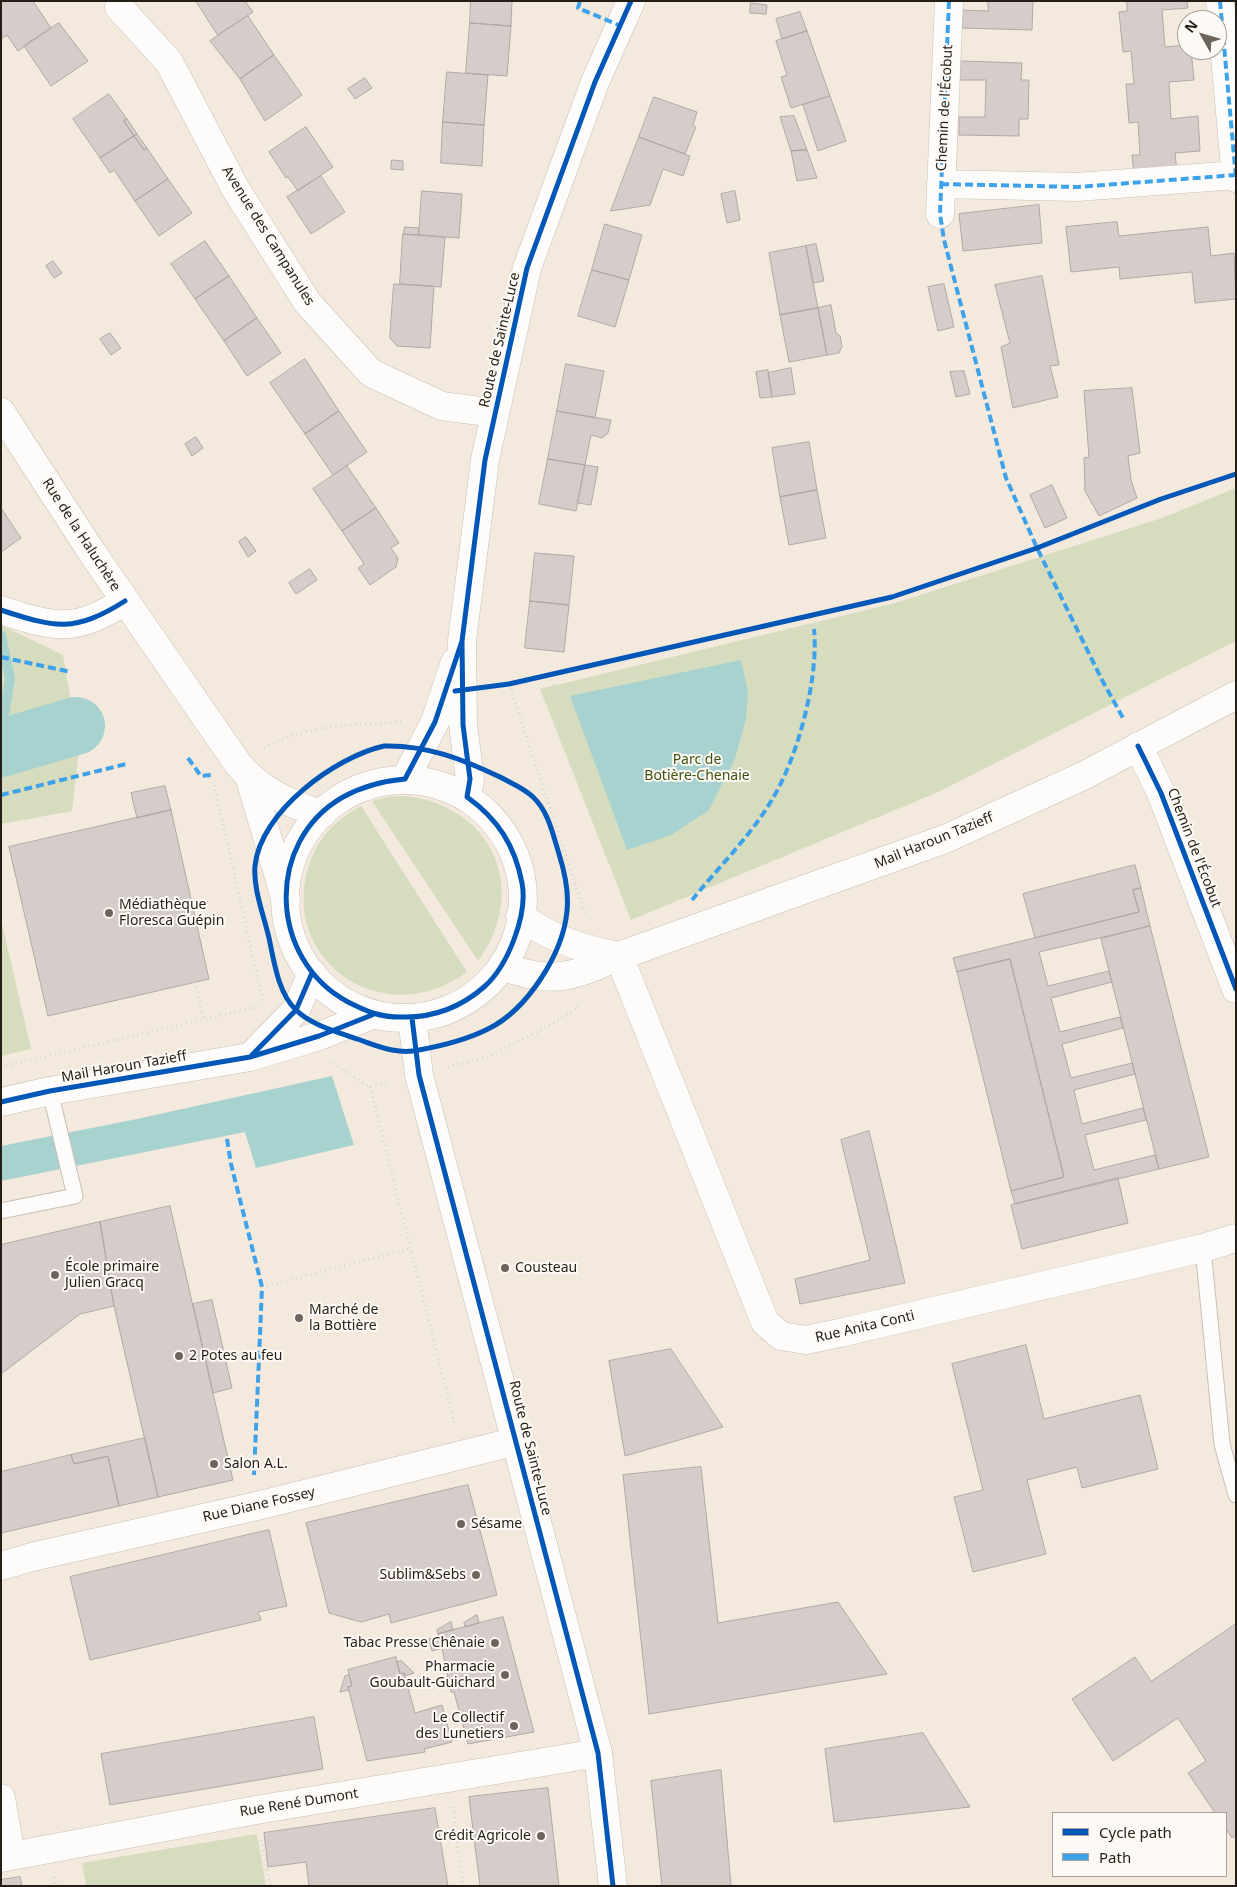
<!DOCTYPE html>
<html>
<head>
<meta charset="utf-8">
<style>
	body { margin:0 }
	#map { position:relative; width:1237px; height:1887px; overflow:hidden; background:#f4e9dd; font-family:"Noto Sans",sans-serif }
	canvas { display:block }
	.frame { position:absolute; inset:0; border:2px solid #251e16; pointer-events:none }
	.legend { position:absolute; left:1052px; top:1812px; width:175px; height:65px; box-sizing:border-box; background:#fdf9f5; border:1px solid #a7a19c; margin:0; padding:6px 9px; list-style:none; font-size:15px; color:#251e16 }
	.legend li { display:flex; align-items:center; gap:10px; height:25px }
	.legend b { width:25px; border:1px solid #a7a19c }
	.north { position:absolute; left:1177px; top:10px; width:50px; height:50px; box-sizing:border-box; background:#fdf9f5; border:1px solid #a7a19c; border-radius:50%; rotate:308deg; font-size:14px; font-weight:700; line-height:20px; text-align:center; color:#251e16 }
	.north::after { content:''; display:block; margin:auto; width:18px; height:22px; background:#6d655c; clip-path:polygon(50% 0,100% 100%,50% 72%,0 100%) }
</style>
</head>
<body>
<div id="map">
<canvas width="1237" height="1887"></canvas>
<div class="frame"></div>
<ul class="legend">
<li><b style="height:6px;background:#0057b8"></b>Cycle path</li>
<li><b style="height:6px;background:#3ea2ea"></b>Path</li>
</ul>
<div class="north">N</div>
</div>
<script>
const ctx = document.querySelector('canvas').getContext('2d');
ctx.lineJoin = 'round';
function fillPath(path, color) {
  ctx.fillStyle = color;
  ctx.fill(path, 'evenodd');
}
function trace(path, color, width, dash) {
  ctx.strokeStyle = color;
  ctx.lineWidth = width;
  ctx.lineCap = dash ? 'butt' : 'round';
  ctx.setLineDash(dash || []);
  ctx.stroke(path);
}
function drawText(font, color, halo, rows, align = 'center') {
  ctx.font = font + ' "Noto Sans",sans-serif';
  ctx.lineWidth = 4;
  ctx.setLineDash([]);
  ctx.textBaseline = 'middle';
  ctx.strokeStyle = halo;
  ctx.fillStyle = color;
  for (const [text, x, y, turn = 0] of rows) {
    ctx.save();
    ctx.translate(x, y);
    ctx.rotate((+turn || 0) * Math.PI / 180);
    ctx.textAlign = isNaN(turn) ? turn : align;
    if (halo) ctx.strokeText(text, 0, 0);
    ctx.fillText(text, 0, 0);
    ctx.restore();
  }
}
const green = new Path2D(`
	M1236,488V641L936,793L631,920L540,689L895,603L1162,518Z
	M1,625L63,655L79,750L72,811L1,824Z
	M406,796C493,806 530,891 478,961L372,801L387,797Z
	M361,806L467,972C382,1035 272,957 312,857C321,835 339,817 361,806Z
	M1,919L31,1049L1,1056Z
	M257,1834L266,1886H86L82,1863Z`);
const water = new Path2D(`
	M741,660L748,692L746,719L735,759L709,810L671,835L627,850L570,696Z
	M332,1076L354,1145L256,1168L245,1132L1,1181V1146L137,1119Z`);
const stream = new Path2D(`
	M1,636L10,678L1,734`);
const river = new Path2D(`
	M1,748L76,726`);
const building = new Path2D(`
	M1,1H33L51,28L18,51L7,35L1,39Z
	M196,1H245L253,12L218,35Z
	M471,1H512L511,26L470,23Z
	M988,1H1033L1032,30L962,28V10L988,11Z
	M1127,1H1187L1188,8L1162,10L1165,47L1187,45V50H1191L1194,80L1169,82L1171,119L1198,116L1200,151L1175,153L1177,172L1134,176L1132,155H1140L1138,122L1129,123L1126,84H1134L1131,51L1123,52L1119,12L1127,11Z
	M751,3L767,5L766,14L750,13Z
	M800,12L807,31L782,39L776,19Z
	M248,16L274,55L240,79L210,41Z
	M59,23L88,61L51,86L24,46Z
	M470,23L511,26L507,76L466,73Z
	M807,31L830,96L791,108L781,77L787,75L776,41Z
	M274,55L302,95L265,121L240,79Z
	M961,61L1022,63L1021,80H1029L1028,119H1019V136L959,135V117H985L986,80H960Z
	M447,72L488,75L484,125L443,122Z
	M365,78L372,88L355,99L348,89Z
	M109,94L127,119L124,121L134,136L100,158L73,119Z
	M830,96L846,141L818,151L803,105Z
	M654,97L697,112L693,125L696,127L685,154L639,137Z
	M794,116L807,150L791,151L780,117Z
	M127,119L137,134L134,136L124,121Z
	M443,122L484,125L482,166L441,163Z
	M306,127L333,167L298,191L288,177L286,178L269,152Z
	M137,134L147,148L144,150L134,136Z
	M134,136L144,150L147,148L168,179L135,201L114,170L110,173L100,158Z
	M639,137L690,156L683,176L663,169L650,205L611,211Z
	M807,150L817,178L797,181L791,151Z
	M392,160L403,161V170L391,169Z
	M321,176L345,212L311,234L287,197Z
	M168,179L192,213L159,236L135,201Z
	M422,191L462,194L459,238L419,235Z
	M735,191L740,220L727,223L721,194Z
	M1039,205L1042,243L963,251L959,214Z
	M1117,222L1119,236L1208,227L1211,256L1234,253L1236,299L1195,303L1192,272L1120,279L1119,267L1071,272L1066,227Z
	M605,224L642,235L629,280L592,270Z
	M405,227L419,228V235L404,234Z
	M403,234L445,237L441,287L400,284Z
	M205,241L229,276L195,299L171,264Z
	M816,244L824,281L813,283L806,246Z
	M806,246L818,308L780,315L769,253Z
	M53,261L62,273L54,278L46,266Z
	M592,270L629,280L615,327L578,316Z
	M229,276L257,318L224,341L195,299Z
	M1042,276L1059,365L1050,366L1058,397L1013,408L1001,347L1010,343L995,285Z
	M394,284L434,286L430,348L397,346L390,338Z
	M944,284L954,327L938,331L928,287Z
	M831,305L836,333L840,336L842,346L839,353L827,355L818,308Z
	M818,308L827,355L789,362L780,315Z
	M257,318L281,353L247,376L224,341Z
	M110,333L121,348L111,355L100,339Z
	M305,359L339,411L305,434L270,383Z
	M566,364L604,371L595,418L557,411Z
	M791,368L795,394L772,397L768,373Z
	M768,370L772,397L760,398L756,372Z
	M964,371L970,394L956,397L950,372Z
	M1132,388L1140,453L1128,456L1131,480L1137,498L1099,516L1085,491L1084,458L1089,457L1084,391Z
	M339,411L367,452L333,475L305,434Z
	M557,411L611,420L608,433L602,438L591,435L585,465L548,459Z
	M196,437L203,448L192,456L185,444Z
	M809,442L817,490L780,497L772,448Z
	M548,459L585,465L576,511L539,504Z
	M585,465L598,467L591,505L578,503Z
	M347,466L376,508L342,531L313,489Z
	M1052,485L1067,518L1045,528L1030,495Z
	M817,490L826,538L789,545L780,497Z
	M1,508L21,538L1,552Z
	M376,508L399,543L391,548L398,558L396,567L370,585L358,568L364,564L342,531Z
	M246,537L256,551L248,557L239,542Z
	M535,553L574,556L569,605L530,601Z
	M310,569L317,580L296,594L289,583Z
	M530,601L569,605L564,652L525,648Z
	M165,786L171,810L137,818L131,793Z
	M171,810L209,979L48,1016L9,847Z
	M1135,865L1141,888L1133,890L1139,912L1035,938L1023,894Z
	M1141,888L1150,926L1039,952L1048,986L1109,971L1112,982L1051,998L1060,1032L1120,1017L1123,1028L1062,1044L1071,1078L1132,1063L1135,1074L1074,1090L1082,1124L1143,1108L1146,1120L1085,1135L1094,1170L1155,1155L1159,1169L1015,1204L1011,1191L1064,1177L1010,959L957,972L953,958L1139,912L1133,890Z
	M1150,926L1209,1157L1159,1169L1101,939Z
	M1010,959L1064,1177L1011,1191L957,972Z
	M869,1131L905,1283L800,1304L795,1279L870,1260L841,1140Z
	M1118,1178L1128,1223L1022,1249L1011,1205Z
	M170,1206L233,1480L158,1497L114,1306L100,1222Z
	M100,1222L114,1306L80,1314L1,1374V1245Z
	M212,1300L232,1388L213,1393L193,1304Z
	M1026,1345L1044,1419L1140,1395L1158,1469L1082,1488L1077,1467L1027,1480L1046,1554L973,1572L954,1497L983,1490L952,1364Z
	M671,1349L723,1427L625,1456L609,1361Z
	M145,1438L158,1497L119,1506L108,1456L74,1464L71,1455Z
	M71,1455L74,1464L108,1456L119,1506L1,1533V1472Z
	M701,1467L718,1623L838,1602L887,1674L649,1714L623,1475Z
	M468,1485L497,1595L391,1623L389,1614L361,1622L329,1613L306,1523Z
	M269,1530L287,1606L258,1612L261,1620L90,1660L70,1577Z
	M477,1615L479,1623L465,1627L464,1623Z
	M503,1617L534,1732L468,1744L454,1692H451L442,1648L432,1651L429,1639L439,1636L438,1634Z
	M451,1622L453,1630L438,1634L437,1630Z
	M1236,1624V1836L1232,1838L1226,1829V1813H1215L1188,1773L1206,1761L1178,1718L1113,1761L1072,1699L1135,1657L1151,1681Z
	M396,1657L400,1674L404,1673L415,1713L442,1705L452,1742L424,1749L425,1752L367,1761L348,1687L352,1686L348,1670Z
	M402,1661L414,1673L405,1676L404,1673L400,1674L397,1662Z
	M349,1675L352,1686L348,1687L349,1690L340,1692L345,1676Z
	M314,1717L323,1769L110,1805L101,1754Z
	M923,1733L970,1807L834,1822L825,1749Z
	M721,1770L731,1886H662L651,1781Z
	M548,1788L559,1886H480L469,1797Z
	M435,1808L448,1886H309L306,1862L268,1867L264,1833Z
	M20,1877L22,1886H1V1880Z`);
const path = new Path2D(`
	M549,675L557,694L814,629L809,616
	M509,684L586,916
	M264,748C305,724 355,725 401,722
	M214,785L263,1001
	M195,982L204,1019
	M333,1063L370,1087L389,1082
	M1,1067L256,1007
	M448,1067L486,1057L526,1038L577,1009V1004
	M370,1087L455,1426
	M262,1287L409,1249
	M453,1807L463,1886
	M261,1840L270,1886
	M54,1877L56,1886`);
const service = new Path2D(`
	M1,1211L75,1196L50,1091
	M1203,1248L1222,1444L1236,1495`);
const minor = new Path2D(`
	M1220,1L1236,178
	M119,7L169,62L235,188L307,302L371,373L442,406L495,413
	M941,184L1077,187L1236,175
	M940,214L949,1
	M1,412L91,551L238,764C258,789 291,805 322,814
	M1,610C56,628 74,633 125,601
	M1138,746L1161,793L1236,989
	M250,779L286,901
	M520,916C548,937 584,950 619,956
	M619,956L765,1322L781,1336L806,1340L844,1332L1203,1248L1236,1238
	M502,966C551,985 573,977 619,956L945,839L1083,776L1236,695
	M253,1054L296,1010L312,973
	M1,1102L50,1091L250,1057L319,1036L372,1015
	M1,1566L32,1557L261,1505L517,1441
	M1,1798L11,1856
	M1,1858L256,1810L598,1753`);
const tertiary = new Path2D(`
	M405,779L435,722L455,662
	M285 899a119 119 0 1 1 238 0a119 119 0 1 1-238 0Z
	M467,797L470,779L463,725L462,641L485,460L527,268L595,82L631,1
	M412,1018L419,1075L598,1753L613,1886`);
const quiet = new Path2D(`
	M580,1L578,8L621,26
	M949,1L940,214L944,240L1006,478L1037,548L1102,680L1123,718
	M1220,1L1236,178
	M941,184L1077,187L1236,175
	M1,657L71,672
	M188,758L201,776L212,775
	M1,795L126,764
	M692,900C718,868 753,833 773,798C798,756 819,678 814,629
	M227,1139L231,1164L262,1287L254,1475`);
const cycleway = new Path2D(`
	M1,610C56,628 74,633 125,601
	M462,641L435,722L405,779C383,781 363,786 343,797C264,842 269,960 348,1002C368,1012 379,1017 401,1017C432,1018 461,1007 484,987C508,966 528,914 522,883C515,846 498,819 467,797L470,779L463,725L462,641L485,460L527,268L595,82L631,1
	M455,691L509,684L892,597L1037,548L1161,499L1236,474
	M384,746C427,745 462,759 500,777C511,783 524,788 533,797C549,812 553,835 559,854C565,873 569,892 567,911C563,954 527,1010 488,1029C468,1039 441,1046 419,1050C397,1055 378,1046 357,1039C338,1032 311,1025 296,1010C278,993 274,961 269,938C264,916 253,889 255,866C260,812 335,757 384,746Z
	M1138,746L1161,793L1236,989
	M412,1018L419,1075L598,1753L613,1886
	M252,1055L296,1010L312,973
	M1,1102L50,1091L250,1057L319,1036L372,1015`);
const markers = [
	[109,913,5,"#6d655c"],
	[505,1268,5,"#6d655c"],
	[55,1275,5,"#6d655c"],
	[299,1318,5,"#6d655c"],
	[179,1356,5,"#6d655c"],
	[214,1464,5,"#6d655c"],
	[461,1524,5,"#6d655c"],
	[476,1575,5,"#6d655c"],
	[495,1643,5,"#6d655c"],
	[505,1675,5,"#6d655c"],
	[514,1726,5,"#6d655c"],
	[541,1836,5,"#6d655c"]
];
const streetNames = [
	["Chemin de l'Écobut",945,108,-87],
	["Avenue des Campanules",268,236,58],
	["Route de Sainte-Luce",500,340,-77],
	["Rue de la Haluchère",81,535,57],
	["Mail Haroun Tazieff",934,841,-22],
	["Chemin de l'Écobut",1194,848,69],
	["Mail Haroun Tazieff",124,1067,-10],
	["Rue Anita Conti",865,1327,-13],
	["Route de Sainte-Luce",530,1448,76],
	["Rue Diane Fossey",259,1505,-13],
	["Rue René Dumont",299,1803,-9]
];
const parkNames = [
	["Parc de",697,760],
	["Botière-Chenaie",697,776]
];
const poiNames = [
	["Médiathèque",119,905],
	["Floresca Guépin",119,921],
	["École primaire",65,1267],
	["Julien Gracq",65,1283],
	["Cousteau",515,1268],
	["Marché de",309,1310],
	["la Bottière",309,1326],
	["2 Potes au feu",189,1356],
	["Salon A.L.",224,1464],
	["Sésame",471,1524],
	["Sublim&Sebs",466,1575,"right"],
	["Tabac Presse Chênaie",485,1643,"right"],
	["Pharmacie",495,1667,"right"],
	["Goubault-Guichard",495,1683,"right"],
	["Le Collectif",504,1718,"right"],
	["des Lunetiers",504,1734,"right"],
	["Crédit Agricole",531,1836,"right"]
];
fillPath(green, '#d6dcbe');
fillPath(water, '#a8d2cf');
trace(stream, '#a8d2cf', 10);
trace(river, '#a8d2cf', 58);
fillPath(building, '#d6ccca');
trace(building, '#b1a8a5', 1);
trace(service, '#c7bfb5', 17);
trace(minor, '#c7bfb5', 29);
trace(tertiary, '#c7bfb5', 29);
trace(path, '#d8d5d1', 3, [1, 4]);
trace(service, '#fdfcfa', 15);
trace(minor, '#fdfcfa', 28);
trace(tertiary, '#fdfcfa', 28);
trace(quiet, '#3ea2ea', 4, [8, 4]);
trace(cycleway, '#0057b8', 5);
for (const [x, y, r, color] of markers) {
  const dot = new Path2D();
  dot.arc(x, y, r, 0, 2 * Math.PI);
  ctx.fillStyle = color;
  ctx.fill(dot);
  trace(dot, '#fdf9f5', 2);
}
drawText('14px', '#251e16', '#fdf9f5', streetNames);
drawText('14px', '#3d5411', '#fdf9f5', parkNames);
drawText('14px', '#251e16', '#fdf9f5', poiNames, 'left');
</script>
</body>
</html>
